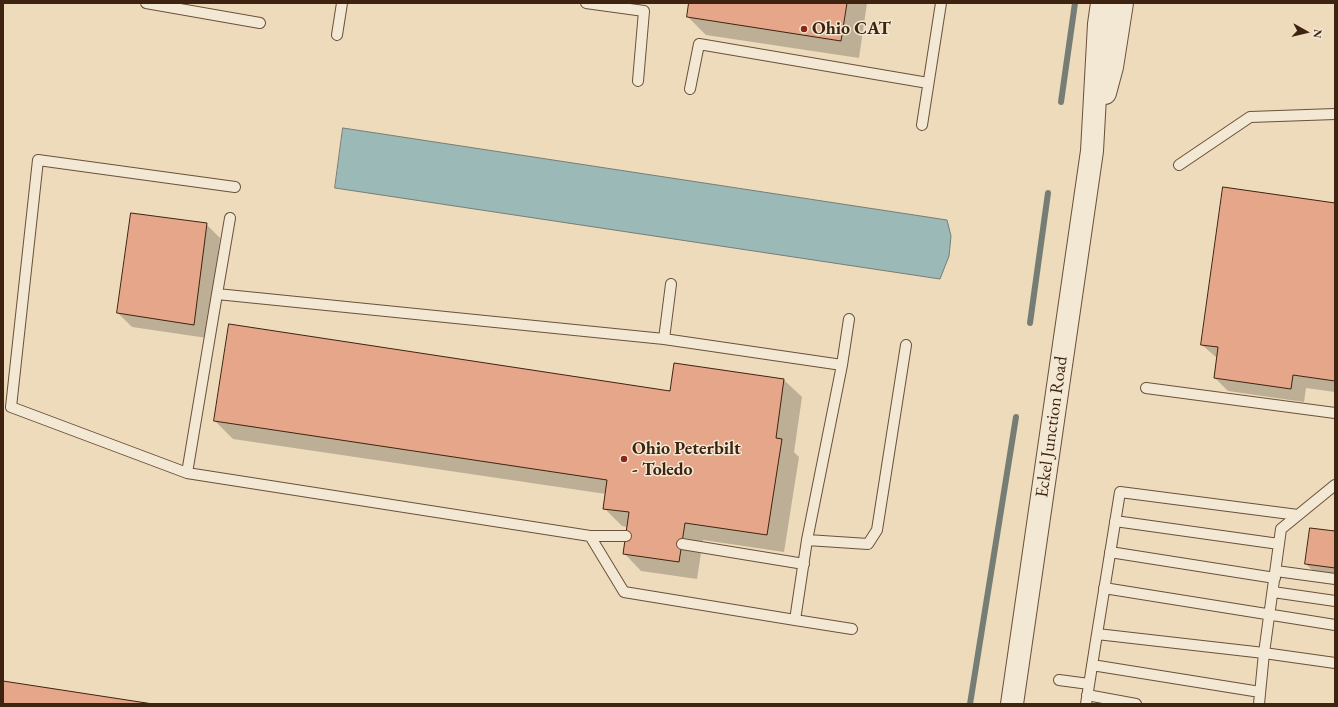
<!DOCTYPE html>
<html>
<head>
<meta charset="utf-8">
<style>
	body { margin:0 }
	#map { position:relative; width:1338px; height:707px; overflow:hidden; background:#eddbbb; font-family:"EB Garamond",serif }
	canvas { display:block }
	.frame { position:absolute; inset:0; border:4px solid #3e2310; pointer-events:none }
	.north { position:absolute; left:1286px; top:12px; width:40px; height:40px; -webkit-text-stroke:3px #f3e8d3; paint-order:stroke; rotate:98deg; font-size:11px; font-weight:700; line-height:16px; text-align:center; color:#3e2310 }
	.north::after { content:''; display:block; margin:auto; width:14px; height:18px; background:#3e2310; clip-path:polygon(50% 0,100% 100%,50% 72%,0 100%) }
</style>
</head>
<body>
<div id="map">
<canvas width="1338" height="707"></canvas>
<div class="frame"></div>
<div class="north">N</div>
</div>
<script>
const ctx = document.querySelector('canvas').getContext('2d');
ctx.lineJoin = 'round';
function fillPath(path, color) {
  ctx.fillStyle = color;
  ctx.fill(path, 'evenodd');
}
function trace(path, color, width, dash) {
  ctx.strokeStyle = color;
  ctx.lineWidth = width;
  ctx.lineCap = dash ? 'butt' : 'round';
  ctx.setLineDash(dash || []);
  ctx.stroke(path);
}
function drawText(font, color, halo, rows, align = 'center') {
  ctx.font = font + ' "EB Garamond",serif';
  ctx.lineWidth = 3;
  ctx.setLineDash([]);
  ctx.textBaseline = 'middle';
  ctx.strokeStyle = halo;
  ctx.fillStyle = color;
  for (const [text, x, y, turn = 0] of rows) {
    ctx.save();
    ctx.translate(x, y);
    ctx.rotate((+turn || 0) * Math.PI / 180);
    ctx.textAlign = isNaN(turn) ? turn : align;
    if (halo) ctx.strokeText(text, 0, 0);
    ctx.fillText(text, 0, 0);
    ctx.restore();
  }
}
const water = new Path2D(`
	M343,128L947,220L951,236L949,256L940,279L335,188Z`);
const shadow = new Path2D(`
	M690,3H867L859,58L706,35L688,17Z
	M1335,204V392L1306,388L1304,402L1228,391L1215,378L1217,358L1202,345Z
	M206,224L220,238L207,338L132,327L118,313Z
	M674,364L784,380L802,397L794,452L799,457L784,552L703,540L697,579L641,571L624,553L628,527L622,526L604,508L606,494L233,439L215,421L671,392Z
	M1335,532V580L1319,577L1306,564Z`);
const stream = new Path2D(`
	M1061,102L1075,3
	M1030,323L1048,193
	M970,704L1016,417`);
const building = new Path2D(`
	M689,3H847L841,41L687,17Z
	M1223,187L1335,203V381L1293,375L1291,389L1214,378L1218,347L1201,345Z
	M131,213L207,223L194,325L117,313Z
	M229,324L670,391L674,363L784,379L776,438L782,439L767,535L685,523L679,562L623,554L629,512L603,509L607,480L214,421Z
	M1310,528L1335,531V568L1305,564Z
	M3,681L153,704H3Z`);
const service = new Path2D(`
	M146,3L260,23
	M586,3L644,11L638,81
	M337,35L342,3
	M690,89L699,44L928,83
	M922,125L941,3
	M1179,165L1250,117L1335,114
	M235,187L38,160L11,407L187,473L590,536L624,592L795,620L807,540L842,365L849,319
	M230,218L217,294L664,339
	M671,284L664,339L842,365
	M1146,388L1335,413
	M187,473L217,294
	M1335,485L1281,529L1264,653L1335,663
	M1115,521L1279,544
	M590,536H626
	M807,540L868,544L877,530L906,345
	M682,544L804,564
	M1110,552L1275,578
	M1276,571L1335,579
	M1104,588L1335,625
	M1273,592L1335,601
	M795,620L852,629
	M1092,665L1260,692
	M1059,680L1089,684
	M1087,695L1136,704
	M1086,704L1097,634
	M1259,704L1264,653L1097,634L1120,492L1298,515`);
const tertiary = new Path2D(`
	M1105,93L1112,67L1122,3
	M1012,704L1092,151L1099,24L1102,3`);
const markers = [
	[804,29,4,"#8f2418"],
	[624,459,4,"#8f2418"]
];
const poiNames = [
	["Ohio CAT",812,29],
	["Ohio Peterbilt",632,449],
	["- Toledo",632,470]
];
const streetNames = [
	["Eckel Junction Road",1052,427,-82]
];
fillPath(water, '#9bb9b7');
trace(water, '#767d74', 1);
fillPath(shadow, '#0003');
trace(stream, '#767d74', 6);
fillPath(building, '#e6a689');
trace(building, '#3e2310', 1);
trace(service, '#6a513b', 12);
trace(tertiary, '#6a513b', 24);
trace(service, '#f3e8d3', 10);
trace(tertiary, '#f3e8d3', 22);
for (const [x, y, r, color] of markers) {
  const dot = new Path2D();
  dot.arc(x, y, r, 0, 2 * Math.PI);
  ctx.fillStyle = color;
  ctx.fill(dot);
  trace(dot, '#f3e8d3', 1.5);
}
drawText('bold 18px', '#3e2310', '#f3e8d3', poiNames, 'left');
drawText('18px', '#3e2310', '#f3e8d3', streetNames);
</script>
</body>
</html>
